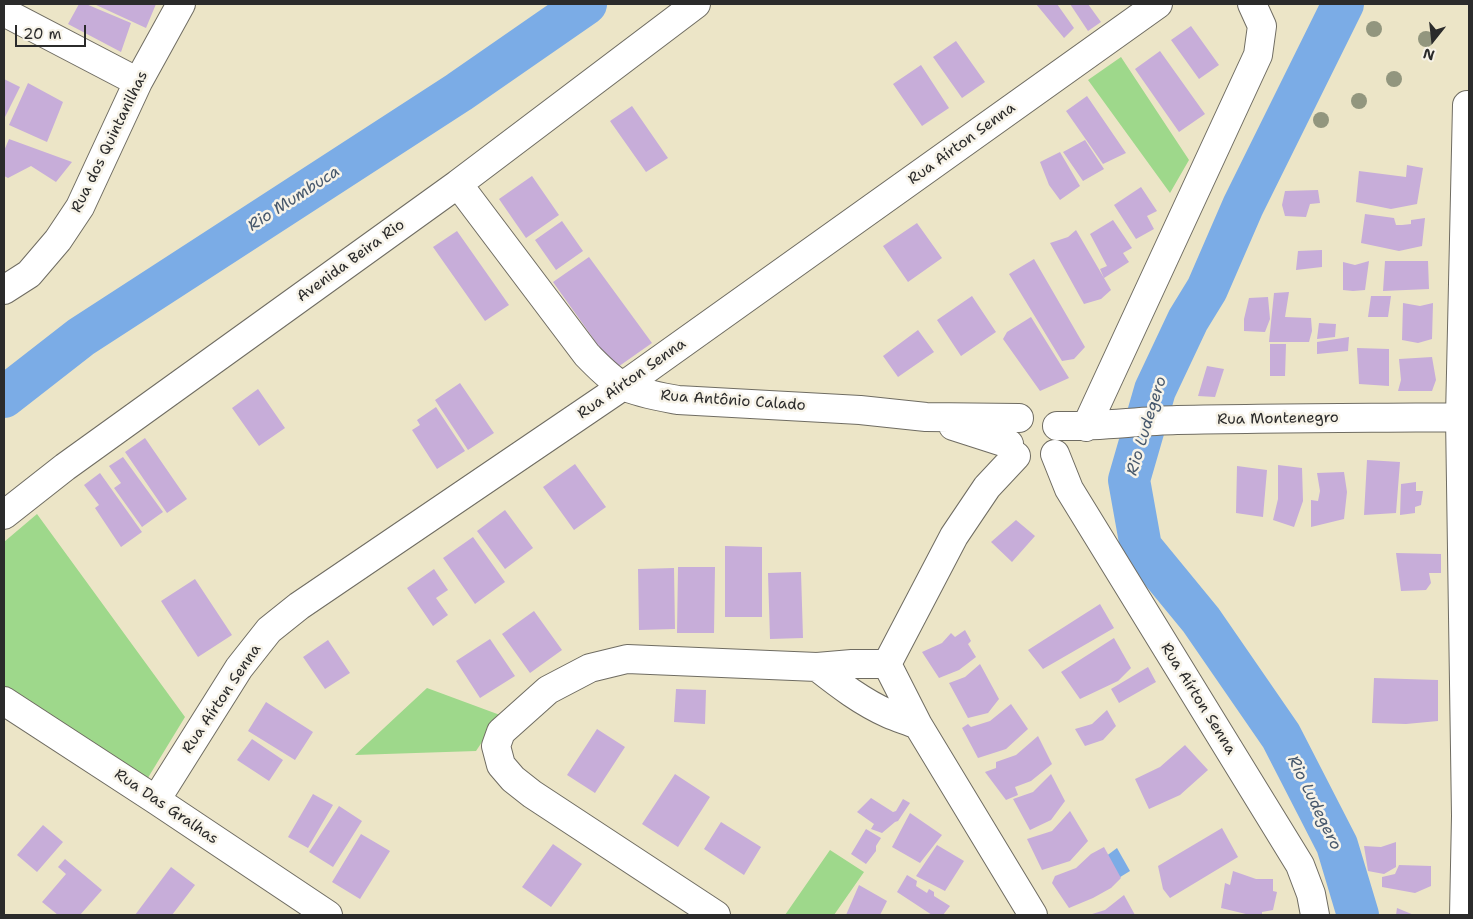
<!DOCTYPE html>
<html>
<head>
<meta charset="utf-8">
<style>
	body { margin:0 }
	#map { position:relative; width:1473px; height:919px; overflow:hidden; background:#ece5c7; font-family:"Shantell Sans",sans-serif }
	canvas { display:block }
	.frame { position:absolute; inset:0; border:5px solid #2b2b2b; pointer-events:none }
	.north { position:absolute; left:1408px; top:15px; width:50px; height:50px; -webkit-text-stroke:4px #f7f3e8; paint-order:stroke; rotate:196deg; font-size:14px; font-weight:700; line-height:20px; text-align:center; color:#2b2b2b }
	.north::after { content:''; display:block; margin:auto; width:18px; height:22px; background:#2b2b2b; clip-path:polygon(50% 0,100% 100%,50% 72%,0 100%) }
	.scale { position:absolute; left:15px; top:25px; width:71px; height:22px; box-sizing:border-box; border:2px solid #2b2b2b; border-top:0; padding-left:6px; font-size:15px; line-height:18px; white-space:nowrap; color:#2b2b2b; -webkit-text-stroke:4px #f7f3e8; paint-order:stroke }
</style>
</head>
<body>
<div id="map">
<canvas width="1473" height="919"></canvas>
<div class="frame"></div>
<div class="north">N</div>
<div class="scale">20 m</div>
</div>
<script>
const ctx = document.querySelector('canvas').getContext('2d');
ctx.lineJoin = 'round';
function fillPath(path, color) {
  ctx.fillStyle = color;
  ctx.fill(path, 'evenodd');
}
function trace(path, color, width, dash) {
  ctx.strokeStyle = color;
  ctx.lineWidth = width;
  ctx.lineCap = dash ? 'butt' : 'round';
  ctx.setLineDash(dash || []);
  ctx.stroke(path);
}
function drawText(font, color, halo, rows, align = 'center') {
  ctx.font = font + ' "Shantell Sans",sans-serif';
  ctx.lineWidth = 5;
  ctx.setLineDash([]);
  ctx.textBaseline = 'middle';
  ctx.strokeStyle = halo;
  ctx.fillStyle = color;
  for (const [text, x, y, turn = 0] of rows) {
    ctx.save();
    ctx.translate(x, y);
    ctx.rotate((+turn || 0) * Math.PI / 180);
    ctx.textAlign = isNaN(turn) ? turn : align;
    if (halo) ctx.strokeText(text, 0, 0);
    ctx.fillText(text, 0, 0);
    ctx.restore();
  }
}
const green = new Path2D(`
	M1121,57L1189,160L1170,193L1088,80Z
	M37,514L185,717L146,781L4,690V542Z
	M427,688L500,715L476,751L355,755Z
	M830,850L864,872L834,915H785Z`);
const water = new Path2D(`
	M1117,848L1130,871L1117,879L1105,857Z`);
const river = new Path2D(`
	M1343,4L1243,206L1207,289L1188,320L1155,390L1129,480L1141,547L1201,620L1281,736L1337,845L1358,915
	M4,397L81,337L459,92L586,4`);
const building = new Path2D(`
	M79,4H86L131,23L121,52L68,24Z
	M94,4H156L146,28Z
	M1036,4H1057L1074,28L1064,38Z
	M1070,4H1088L1101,22L1088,31Z
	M1191,26L1219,65L1199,79L1171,40Z
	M956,41L985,82L962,98L933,57Z
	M1160,51L1205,114L1179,132L1135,69Z
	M921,65L949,108L922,126L893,84Z
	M4,79L20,87L4,119Z
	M28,83L63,102L47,142L9,125Z
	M1087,96L1126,153L1103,164L1066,111Z
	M632,106L668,158L646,172L610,121Z
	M9,139L72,162L56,182L31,166L8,178L4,176V151Z
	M1085,140L1104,169L1083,181L1063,152Z
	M1060,152L1080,186L1060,200L1049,185L1040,162Z
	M1407,165L1423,168L1417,204L1391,209L1356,202L1359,171L1406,177Z
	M532,176L559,215L526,238L499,199Z
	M1141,187L1157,211L1147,216L1154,229L1136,239L1114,205Z
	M1318,190L1320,203L1310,204L1306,217L1285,216L1282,205L1285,191Z
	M1365,214L1394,218L1396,225H1402L1411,224V220L1425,218L1422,246L1399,251L1361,243Z
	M1113,220L1132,248L1123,253L1129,262L1104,278L1100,269L1107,266L1090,234Z
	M562,221L583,251L556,270L535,240Z
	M917,223L942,258L908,282L883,246Z
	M1076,230L1111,290L1101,299L1084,304L1050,243L1068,237Z
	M457,231L509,305L485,321L433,247Z
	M1322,250V267L1296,270L1298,251Z
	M589,257L652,343L615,369L553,282Z
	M1034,259L1085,347L1074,359L1062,361L1009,274Z
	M1369,261L1365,290L1353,291L1343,290V262L1355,265Z
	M1385,261H1428L1429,289L1383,291Z
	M1289,292L1285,317L1311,318L1312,331L1309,342H1269L1274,293Z
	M972,296L996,332L961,356L937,320Z
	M1371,296H1391L1388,317H1368Z
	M1268,297L1270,319L1265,332L1244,331V319L1249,298Z
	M1403,303L1420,306L1433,303L1432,339L1418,343L1402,340Z
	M1031,317L1069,378L1040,391L1003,339L1007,332Z
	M1319,323L1336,324L1335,337L1317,339Z
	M918,330L934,352L898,377L883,356Z
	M1349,337L1348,351L1317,354V342Z
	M1270,344H1286L1285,376H1270Z
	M1357,348L1389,349V386L1359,384Z
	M1432,357L1436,380L1432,391H1398L1401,380L1399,359Z
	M1207,366L1224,369L1215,397L1198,396Z
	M460,383L494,433L468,450L435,400Z
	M258,389L285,428L259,446L232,408Z
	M436,407L465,451L437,469L412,430L420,425L417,420Z
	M145,438L187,499L167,513L125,452Z
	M123,457L163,512L142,527L114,488L121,483L109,466Z
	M1367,460L1400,462L1396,513L1364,515Z
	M575,464L606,507L574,530L543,487Z
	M1278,465L1302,468L1303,501L1294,527L1273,520L1278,499Z
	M1237,466L1267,470L1263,517L1236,513Z
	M1344,472L1347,492L1344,519L1311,527V500L1318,501L1320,491L1317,473Z
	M100,473L142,532L121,547L95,508L99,505L84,485Z
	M1416,482V491H1423L1421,505L1415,507V513L1400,515L1401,484Z
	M505,510L533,548L505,569L477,531Z
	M1016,520L1035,536L1012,562L991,542Z
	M473,537L505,582L475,604L443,558Z
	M725,546L762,547V617H725Z
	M1396,553L1441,554V573H1429L1431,583L1426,590L1401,591Z
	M678,567H715L714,633H677Z
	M674,568L675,629L639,630L638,569Z
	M434,569L448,590L436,598L448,615L433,626L407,588Z
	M801,572L803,638L770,639L768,573Z
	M195,579L232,635L198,657L161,601Z
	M1100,604L1114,628L1043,669L1028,650Z
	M534,611L562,650L530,673L502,634Z
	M965,630L971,641L968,644L976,657L959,670L939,678L922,652L942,643L951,633L955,637Z
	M1114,638L1131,668L1118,681L1080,699L1061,672Z
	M490,639L515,676L480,698L456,661Z
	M328,640L350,673L325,689L303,657Z
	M980,664L999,699L988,713L968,718L949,683L965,677Z
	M1148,667L1156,682L1119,703L1111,689Z
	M1374,678L1438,680V721L1406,724L1372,723Z
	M676,689L706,690L705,724L674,722Z
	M266,702L313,732L295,760L248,731Z
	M1011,704L1028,729L1006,749L978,758L962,728L968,724L971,727L990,721Z
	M1107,710L1116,726L1103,740L1085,746L1075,729L1092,724Z
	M597,729L625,747L595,793L567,775Z
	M1038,736L1052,764L1031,781L1015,787L1018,795L1006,800L985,772L996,768V762L1016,755Z
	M252,739L283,760L269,781L237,760Z
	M1185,745L1208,770L1180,795L1149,809L1135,779L1160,767Z
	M675,774L710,797L678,847L642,824Z
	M1051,774L1065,801L1051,820L1030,830L1013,799L1033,792Z
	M313,794L333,805L308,848L288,837Z
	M871,798L893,812L896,811L903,799L910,803L898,821L895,822L882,833L871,829L874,824L857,812Z
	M339,806L362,821L333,867L309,852Z
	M1070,811L1088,841L1070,861L1042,870L1027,839L1052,831Z
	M910,813L942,835L920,863L892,847Z
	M721,822L761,847L744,875L704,849Z
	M43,825L63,842L37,872L17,855Z
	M1222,828L1238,857L1170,898L1163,889L1158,866Z
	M866,829L881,838L876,846V851L866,864L851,854Z
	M361,834L390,851L360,899L332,882Z
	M1396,842V867L1384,874L1368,871L1364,846L1381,847Z
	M553,844L582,864L551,907L522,887Z
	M937,845L964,861L945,891L916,876Z
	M1104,847L1121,878L1111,888L1093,898L1069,908L1052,883L1055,876L1076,868L1091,854Z
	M65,859L102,890L80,915H58L42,902L66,874L58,867Z
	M1399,865L1431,866V886L1415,893L1382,887V877L1395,874Z
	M171,867L195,885L172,915H135Z
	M1233,871L1256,879H1273V891L1277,892L1273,910L1262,912V915H1250L1221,908L1225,883L1230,885Z
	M907,875L917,881L916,886L927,893L929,889L934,892V896L950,906L943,915H932L897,892Z
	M859,885L887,901L880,915H846Z
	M1124,895L1135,915H1089L1105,910Z
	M1397,908L1414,915H1396Z`);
const minor = new Path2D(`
	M4,12L138,82
	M458,184L587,355C597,365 610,379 623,386C638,393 662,397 678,400L860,410L926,417L1019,418
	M4,290L29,274L58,240L80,207L138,82L181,4
	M953,426L1009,444
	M1057,426C1097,427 1137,421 1177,420C1275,418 1372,418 1469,417
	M1086,427L1258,55L1262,26L1252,4
	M1055,454L1069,489L1300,865L1311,894L1315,915
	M4,515L65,467L458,184L696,4
	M887,664L954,536L987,487L1016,456
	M817,667C840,685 862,702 889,714C898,718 909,721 918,725
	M4,701L156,800L328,915
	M156,800L239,668L269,630L299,606L623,386L1158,4
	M716,915L532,794L513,779L501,765L496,746L501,732L548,690L590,668L627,659L817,667L852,664H887L918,725L1033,915
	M1464,915L1466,816L1460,417L1467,105`);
const trees = [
	[1374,29],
	[1426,39],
	[1394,79],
	[1359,101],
	[1321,120]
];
const streetNames = [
	["Rua dos Quintanilhas",110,142,-64],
	["Rua Aírton Senna",962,144,-36],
	["Avenida Beira Rio",351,261,-36],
	["Rua Aírton Senna",632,379,-35],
	["Rua Antônio Calado",733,401,4],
	["Rua Montenegro",1278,419,-1],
	["Rua Aírton Senna",222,699,-56],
	["Rua Aírton Senna",1198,699,58],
	["Rua Das Gralhas",166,807,34]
];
const waterNames = [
	["Rio Mumbuca",294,199,-33],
	["Rio Ludegero",1147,426,-73],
	["Rio Ludegero",1314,803,64]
];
fillPath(green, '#9ed88b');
fillPath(water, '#7bace6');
trace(river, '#7bace6', 42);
fillPath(building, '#c7add9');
trace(minor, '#6f6c62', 30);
trace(minor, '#fff', 28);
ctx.fillStyle = '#92967e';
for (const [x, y] of trees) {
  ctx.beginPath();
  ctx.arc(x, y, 8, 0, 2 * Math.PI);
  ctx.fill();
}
drawText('15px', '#2b2b2b', '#f7f3e8', streetNames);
drawText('italic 16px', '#47586c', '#f7f3e8', waterNames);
</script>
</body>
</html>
